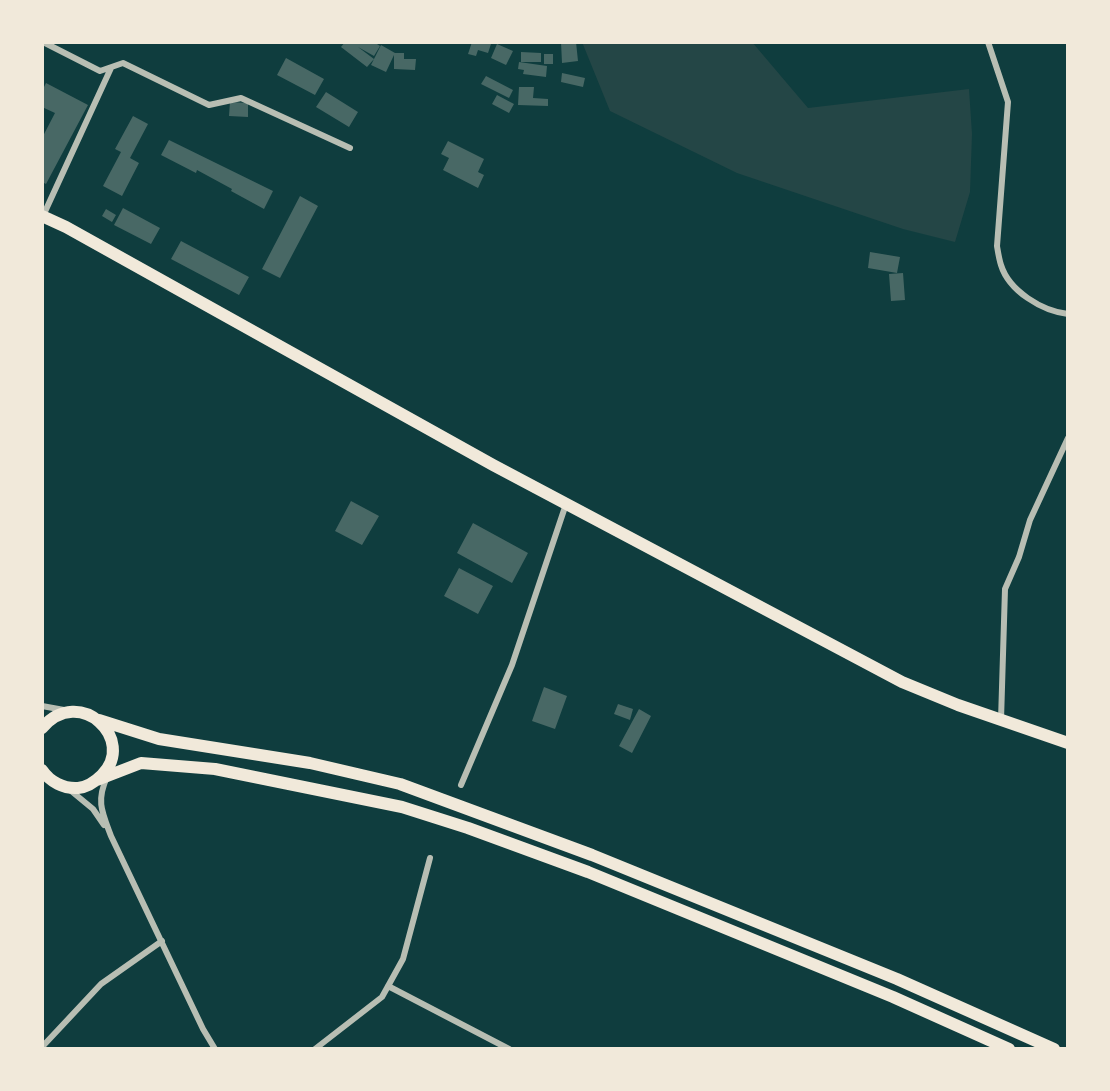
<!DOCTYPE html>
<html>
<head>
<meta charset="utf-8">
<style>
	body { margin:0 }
	#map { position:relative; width:1110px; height:1091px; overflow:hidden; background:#0f3d3e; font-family:Helvetica,sans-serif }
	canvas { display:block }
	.frame { position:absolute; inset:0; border:44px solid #f1e9da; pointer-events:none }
</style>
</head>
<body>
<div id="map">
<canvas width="1110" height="1091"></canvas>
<div class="frame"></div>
</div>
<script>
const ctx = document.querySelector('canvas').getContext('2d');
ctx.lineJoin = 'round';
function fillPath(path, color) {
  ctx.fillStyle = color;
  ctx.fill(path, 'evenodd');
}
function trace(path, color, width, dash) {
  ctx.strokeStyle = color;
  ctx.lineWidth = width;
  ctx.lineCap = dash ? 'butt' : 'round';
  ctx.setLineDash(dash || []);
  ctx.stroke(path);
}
const green = new Path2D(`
	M582,42H752L808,108L969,89L972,134L970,192L955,242L903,229L737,173L610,111Z`);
const building = new Path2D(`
	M345,42H352L355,44L356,42H374L380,46L374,56L358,47L374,59L367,67L341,47Z
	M472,42L491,44L488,53L478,50L476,56L468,54Z
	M561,42H576L578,61L562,63Z
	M497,44L513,51L506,65L491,58Z
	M381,45L395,53H404V59H416L415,70L394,69V55L386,72L371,65Z
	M521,52L541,53V62H521Z
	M544,54H553V64H544Z
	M286,58L324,79L315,95L277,75Z
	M519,62L547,66L546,77L523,74L524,70L518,69Z
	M562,73L585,78L583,87L561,82Z
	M486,76L513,90L509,98L481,84Z
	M46,83L88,105L46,184L42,182V138L55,113L42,107V91Z
	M519,87H534L533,98L548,99V106L518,105Z
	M326,92L358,112L349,127L316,107Z
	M497,95L514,104L509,113L492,104Z
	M230,102L248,103V117L229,116Z
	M133,116L148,124L130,158L139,163L122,196L103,186L121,152L115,149Z
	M169,140L273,191L264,209L231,191L232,189L197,170L196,173L161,155Z
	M448,141L484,159L478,172L484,175L478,188L443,170L449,158L441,154Z
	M300,196L318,206L280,278L262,269Z
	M123,208L160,228L151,244L114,225Z
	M106,209L116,215L112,222L102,216Z
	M181,241L249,277L239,295L171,259Z
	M870,252L900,257L897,273L868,268Z
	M903,273L905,300L891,301L889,274Z
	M351,501L379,516L362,545L335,531Z
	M473,523L528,553L512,583L457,553Z
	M459,568L493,586L478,614L444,596Z
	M544,687L567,696L555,729L532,721Z
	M618,704L633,709L630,720L614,714Z
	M639,709L651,716L632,753L619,746Z`);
const minor = new Path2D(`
	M43,42L100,71L123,63L209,105L241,98L350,148
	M988,42L1008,102L997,246C998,252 999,259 1001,265C1009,291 1042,311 1068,314
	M43,216L111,68
	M42,706L64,710
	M1001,720L1005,589L1019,557L1030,520L1068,438
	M107,777C96,801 102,812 111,836L203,1029L215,1049
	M461,785L512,665L566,504
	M70,790L93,809L104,825
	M388,986L509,1049
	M42,1047L101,984L162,941
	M315,1049L382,997L403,959L430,858`);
const primary = new Path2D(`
	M42,216L66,227L493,465L902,682L958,705L1068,743`);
const trunk = new Path2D(`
	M99,720L159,739L310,763L400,784L592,855L897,979L1054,1049
	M42,728C80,684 137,740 102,775C95,782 88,787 78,788C64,789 50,782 42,770
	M97,780L141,763L215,769L402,807L468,828L588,872L893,997L1009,1049`);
fillPath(green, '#244646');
fillPath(building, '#486865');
trace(minor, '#b8beb3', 6);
trace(primary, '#f1e9da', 12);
trace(trunk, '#f1e9da', 12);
</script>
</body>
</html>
